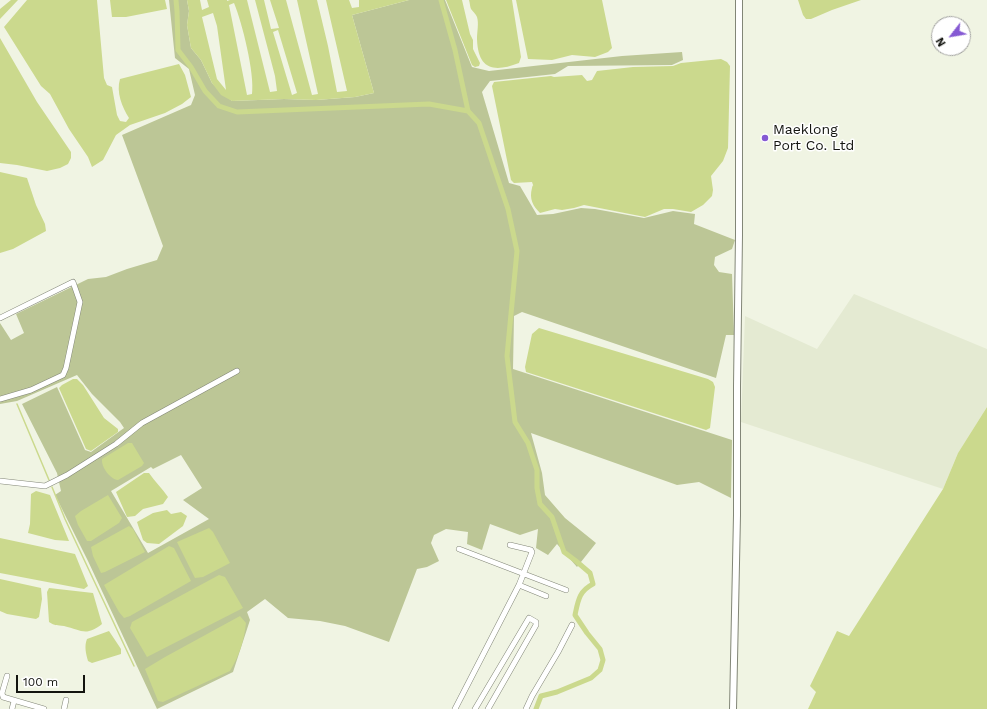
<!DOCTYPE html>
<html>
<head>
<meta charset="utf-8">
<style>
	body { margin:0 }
	#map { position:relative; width:987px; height:709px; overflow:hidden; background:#f0f4e3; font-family:"Work Sans",sans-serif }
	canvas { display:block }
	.north { position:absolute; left:931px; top:16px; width:40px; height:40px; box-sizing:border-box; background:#fff; border:1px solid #a1a19f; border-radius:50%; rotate:239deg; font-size:11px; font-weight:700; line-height:16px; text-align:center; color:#13140f }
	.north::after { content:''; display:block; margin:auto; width:14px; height:18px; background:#8559d3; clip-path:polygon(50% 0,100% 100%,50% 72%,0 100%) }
	.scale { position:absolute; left:16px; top:675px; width:69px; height:18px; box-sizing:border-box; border:2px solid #13140f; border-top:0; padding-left:5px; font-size:12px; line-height:14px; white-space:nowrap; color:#13140f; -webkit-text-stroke:3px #fff; paint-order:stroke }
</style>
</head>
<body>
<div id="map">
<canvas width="987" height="709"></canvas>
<div class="north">N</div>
<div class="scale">100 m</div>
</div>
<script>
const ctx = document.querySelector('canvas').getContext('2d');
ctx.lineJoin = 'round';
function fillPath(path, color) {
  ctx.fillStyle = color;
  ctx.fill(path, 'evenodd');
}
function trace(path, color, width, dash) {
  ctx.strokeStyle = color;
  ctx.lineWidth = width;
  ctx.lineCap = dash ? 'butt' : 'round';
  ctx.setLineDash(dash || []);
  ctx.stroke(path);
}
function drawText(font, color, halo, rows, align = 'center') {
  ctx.font = font + ' "Work Sans",sans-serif';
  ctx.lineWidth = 3;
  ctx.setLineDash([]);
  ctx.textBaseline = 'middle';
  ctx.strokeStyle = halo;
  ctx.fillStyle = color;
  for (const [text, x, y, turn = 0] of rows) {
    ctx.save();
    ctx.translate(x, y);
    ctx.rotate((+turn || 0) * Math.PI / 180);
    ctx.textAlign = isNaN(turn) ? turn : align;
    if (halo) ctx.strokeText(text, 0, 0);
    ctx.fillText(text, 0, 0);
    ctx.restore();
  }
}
const built = new Path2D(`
	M854,294L987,349V407L958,453L943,489L741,422L745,316L817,349Z`);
const green = new Path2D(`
	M169,0H187L189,11L187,25L191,48L201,60L212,83L232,101L284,99L316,100L355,97L374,93L352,15L409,0H445L472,67L489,71L622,56L682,52L683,60L672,65L568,66L555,74L490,81L482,92L509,183L520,186L537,215L553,214L581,208L595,209L644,218L673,211L695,214L694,224L735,240L732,249L715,257L714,265L719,272L732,274L734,335H726L716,378L522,312L514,316L513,369L732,440L731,498L699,482L677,485L531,433L542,473L545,495L565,518L596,543L577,567L557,544L548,555L536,548L538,529L520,535L490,524L482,550L467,544L468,532L446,529L434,535L431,543L439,561L427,567L417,569L389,642L345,626L320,621L288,618L265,599L247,612L250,620L233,672L157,709L88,561L55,495L61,491L57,473L22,404L57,387L85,450L91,452L124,428L120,422L92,394L77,375L17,401L0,404V323L11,340L24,333L16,314L88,279L106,277L127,269L157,260L163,246L122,135L191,105L195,95L189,69L175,58ZM181,455L202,488L183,500L209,519L148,553L111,491L151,467L153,469Z`);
const water = new Path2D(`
	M11,0H18L0,19V9Z
	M27,0H97L104,78L107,85L112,87L117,115L120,121L126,122L129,118C122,107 116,92 120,79L179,64L185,75L191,97L182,104L165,113L130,125L116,135L103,160L92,167L88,157L69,129L50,94L41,86L4,27Z
	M110,0H165L167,9L126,17H112Z
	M187,0H200L202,10L209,7L207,0H227V1L230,0H247L270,92L277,91L275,76L255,0H264L271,29L279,28L270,0H286L312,95L318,94L297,0H317L328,46L337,92L347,91L326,0H349L352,8L359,7V0H409L352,15L374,93L355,97L316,100L284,99L232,101L221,95L212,83L201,60L191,48L187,25L189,11ZM234,3C242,22 255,74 252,94L247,95L229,5ZM213,13L217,26L226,90L217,79L202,17ZM278,30L297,93L292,95L273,32Z
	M446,0H462L470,34L473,40V49L480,63L479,66L475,67L472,65Z
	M469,0H512L521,57L519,63C493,73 478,69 477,39C477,32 479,23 477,17C476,14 473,12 471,9C470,7 470,3 469,0Z
	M516,0H602L612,48L608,52L595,57L572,55L552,60L528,59Z
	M798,0H861L832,10L811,19H806L803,15Z
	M0,38L37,102L71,152V158L68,164L60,168L47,171L17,165L0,163Z
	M721,59L727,62L730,66L728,148L723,161L711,176L713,190L712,196L703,205L691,212L673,209H664L645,217L584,205L574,208L562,210L555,209L540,213C533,206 529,199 532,188C533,183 534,188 532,182L514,183L511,180L492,86L494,82L551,76L554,77L582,75L587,81L592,80L597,71L633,67L673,66L681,63Z
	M0,172L27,178L36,205L45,224L46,231L13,249L0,253Z
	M539,328L708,379L713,382L715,387L710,428L706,430L526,372L525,367L532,334Z
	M73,379H77L83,385L104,418L118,429V432L91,451L86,449L59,388L62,385Z
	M987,407V709H808L816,692L810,686L837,631L849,636L943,489L958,453Z
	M128,443H132L144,463L142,466L118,480C110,479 101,467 102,459Z
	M144,473H149C155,482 162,488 168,497L163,504L143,509L135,516L127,517L116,492Z
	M36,491L50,495L69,541L55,540L28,533L30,524L31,494Z
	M108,495L122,518L119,523L91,541H87L78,525L75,516L81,511Z
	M167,510L171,514L181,512L187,516L183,526L159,544L147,543L143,540L137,522L153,513Z
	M129,526L133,529L145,552L105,572L101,573L93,556L91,547Z
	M209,528L213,532L230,563L203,577L195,578L177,542Z
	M0,538L75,554L88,586L84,589L0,573Z
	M169,546L174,548L191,581L130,616L124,618L119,612L104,585Z
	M219,575L225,577L243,608L147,657L130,628L132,622Z
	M0,579L41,588L42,599L39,617L36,619L7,614L0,611Z
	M49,588L93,593L102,624C86,637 81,630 64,626C57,625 55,626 49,622L47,592Z
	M240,616L246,623C244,641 239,656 230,671L163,702L158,701L145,669L165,657Z
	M109,631L121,649V654L92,663L88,661C86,654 84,646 87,639Z`);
const stream = new Path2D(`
	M17,404L49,480
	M52,487L65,519L134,666`);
const canal = new Path2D(`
	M176,0L177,11L178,50L191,67L205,91L219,106L237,112L429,104L468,111L479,123L508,209L517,251L507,356L515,422L528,443L537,470V488L540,504L552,517L564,552L576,561L590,573L593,584C579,591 578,601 575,615L587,633L600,649L603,660L600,670L591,678L557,692L541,696L536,709
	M441,0L455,50L468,111`);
const minor = new Path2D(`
	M0,318L73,282L80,302L66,368L63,375L31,390L0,399
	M0,481L45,486L67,475L116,444L142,423L237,371
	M459,549L566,590
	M519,585L546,596
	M7,676L2,693L3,697L44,709
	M12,709L14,701
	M64,709L66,700
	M455,709L519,585L532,552L531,550L510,545
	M475,709L529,618L536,622V625L488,709
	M526,709L532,696L558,652L572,625`);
const tertiary = new Path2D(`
	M733,709L737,515V386L739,235V0`);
const markers = [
	[765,138,4,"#8559d3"]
];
const poiNames = [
	["Maeklong",773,130],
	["Port Co. Ltd",773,146]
];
fillPath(built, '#e4ead2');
fillPath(green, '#bcc696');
fillPath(water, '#cbd98d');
trace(stream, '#cbd98d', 1.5);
trace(canal, '#cbd98d', 5);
trace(minor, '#828677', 6);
trace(tertiary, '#828677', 8);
trace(minor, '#fff', 5);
trace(tertiary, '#fff', 6);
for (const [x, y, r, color] of markers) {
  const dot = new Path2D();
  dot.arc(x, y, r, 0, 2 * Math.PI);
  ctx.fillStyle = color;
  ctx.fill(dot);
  trace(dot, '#fff', 1.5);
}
drawText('14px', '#13140f', '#fff', poiNames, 'left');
</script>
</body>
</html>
